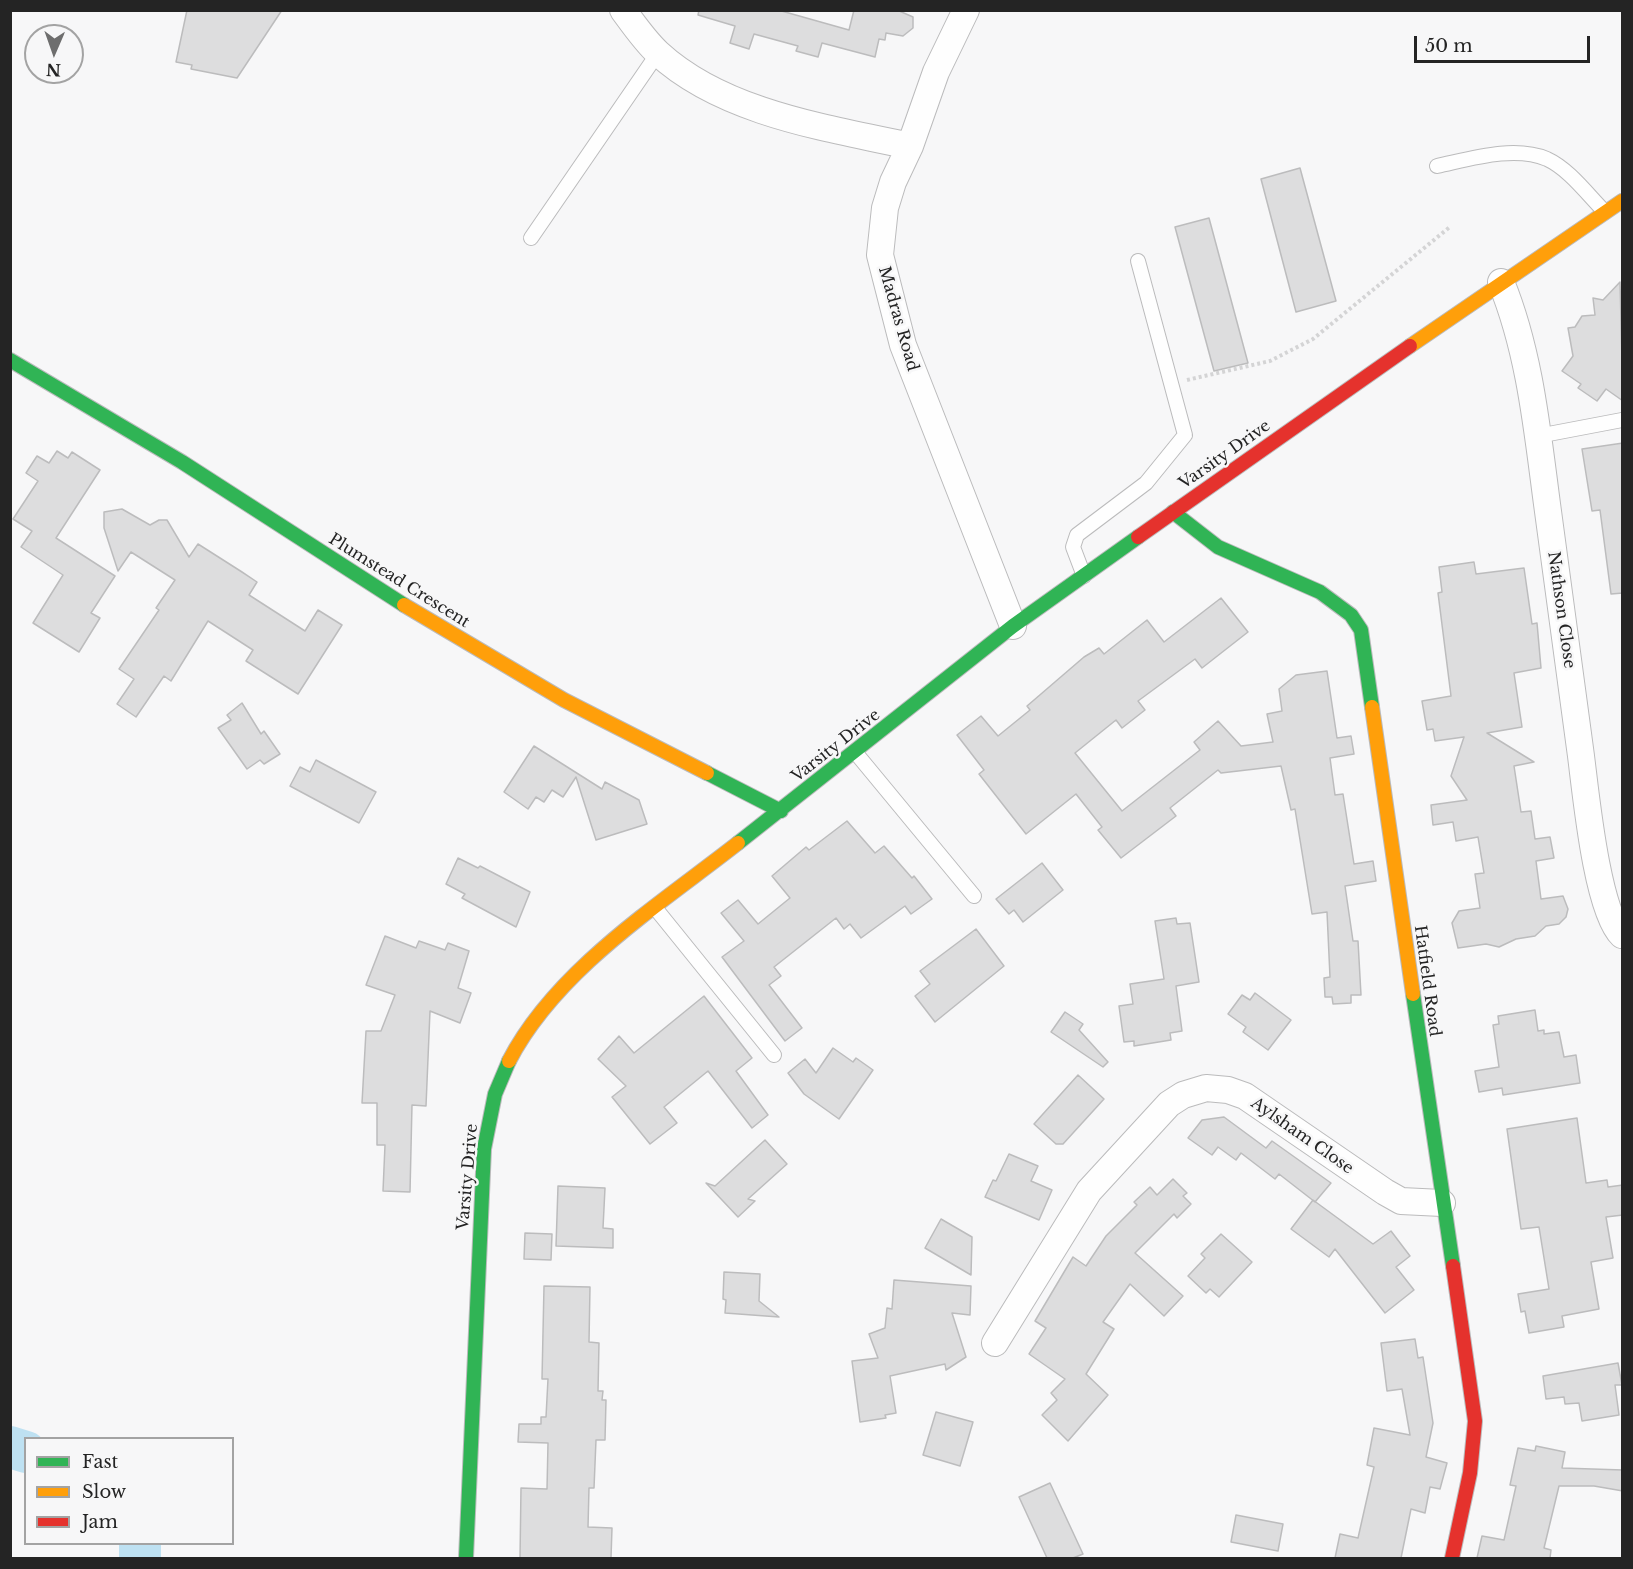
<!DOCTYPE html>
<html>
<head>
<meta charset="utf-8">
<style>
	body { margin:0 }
	#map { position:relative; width:1633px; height:1569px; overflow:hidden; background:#f7f7f8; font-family:"Libre Baskerville",serif }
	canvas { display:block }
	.frame { position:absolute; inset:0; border:12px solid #242424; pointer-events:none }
	.legend { position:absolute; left:24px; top:1437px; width:210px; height:108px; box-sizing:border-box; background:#f7f7f8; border:2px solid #a3a3a3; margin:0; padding:8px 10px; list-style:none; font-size:18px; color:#242424 }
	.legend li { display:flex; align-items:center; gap:12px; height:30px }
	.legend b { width:30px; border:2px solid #a3a3a3 }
	.north { position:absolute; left:24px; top:24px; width:60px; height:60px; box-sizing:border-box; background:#f7f7f8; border:2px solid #a3a3a3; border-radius:50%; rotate:182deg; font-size:16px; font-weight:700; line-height:24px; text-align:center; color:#242424 }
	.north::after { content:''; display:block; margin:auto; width:21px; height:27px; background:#6e6e6e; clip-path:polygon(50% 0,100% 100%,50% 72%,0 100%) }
	.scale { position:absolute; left:1414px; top:36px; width:176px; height:27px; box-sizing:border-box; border:3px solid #242424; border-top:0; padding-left:8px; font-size:18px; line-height:21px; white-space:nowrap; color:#242424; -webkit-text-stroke:4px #f7f7f8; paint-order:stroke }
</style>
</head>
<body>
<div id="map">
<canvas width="1633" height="1569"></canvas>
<div class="frame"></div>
<ul class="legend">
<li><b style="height:8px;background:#30b455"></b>Fast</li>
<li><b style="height:8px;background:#ff9f0a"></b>Slow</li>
<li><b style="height:8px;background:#e5322d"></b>Jam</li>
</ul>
<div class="north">N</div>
<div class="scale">50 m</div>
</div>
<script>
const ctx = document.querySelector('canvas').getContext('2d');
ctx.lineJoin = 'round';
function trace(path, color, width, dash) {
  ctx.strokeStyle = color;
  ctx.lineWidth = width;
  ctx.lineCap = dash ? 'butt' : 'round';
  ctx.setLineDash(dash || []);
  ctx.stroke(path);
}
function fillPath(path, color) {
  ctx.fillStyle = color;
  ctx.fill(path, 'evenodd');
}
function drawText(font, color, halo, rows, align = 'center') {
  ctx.font = font + ' "Libre Baskerville",serif';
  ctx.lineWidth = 5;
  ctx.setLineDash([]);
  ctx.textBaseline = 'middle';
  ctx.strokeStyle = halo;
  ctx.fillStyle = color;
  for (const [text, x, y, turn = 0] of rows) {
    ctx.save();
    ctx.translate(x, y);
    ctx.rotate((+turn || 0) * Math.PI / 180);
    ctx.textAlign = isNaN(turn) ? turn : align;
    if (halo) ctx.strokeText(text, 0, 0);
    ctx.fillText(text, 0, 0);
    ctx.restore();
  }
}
const river = new Path2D(`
	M10,1447L26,1452
	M140,1544V1558`);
const building = new Path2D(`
	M187,10H282L237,78L191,69L192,65L176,62Z
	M699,10H778L849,30L854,10H897L913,17V28L903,36L886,33L885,40L879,39L875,57L822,43L818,57L796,51L798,46L754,34L749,49L730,43L735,26L698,15Z
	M1300,168L1336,301L1296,312L1261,179Z
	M1209,218L1248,363L1214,371L1175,227Z
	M1620,282L1623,401L1606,389L1597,401L1578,388L1581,384L1562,371L1573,356L1568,328L1575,327L1582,316L1595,315L1593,298L1603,300Z
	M1623,443V593L1611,594L1600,510L1592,511L1582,449Z
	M57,451L68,458L72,452L100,470L56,538L115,576L91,613L100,618L79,652L33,623L63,575L21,547L32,531L13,519L38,481L26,473L37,456L49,463Z
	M122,509L150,525L159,520H167L189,557L198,544L242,572L257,582L249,595L305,631L318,610L342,625L298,694L246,661L253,650L208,621L171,681L164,676L136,717L117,704L134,679L119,669L159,610L156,608L175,580L131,552L118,571L104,528V512Z
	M1474,562L1476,574L1524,568L1532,624L1537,623L1541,668L1514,673L1522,727L1487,733L1534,762L1514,766L1521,812L1531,811L1535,839L1550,837L1554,858L1536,861L1541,899L1563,896L1568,909L1566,917L1559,924L1546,926L1535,936L1516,939L1499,947L1486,944L1458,948L1452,923L1459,911L1480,908L1475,874L1484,873L1478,837L1456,841L1453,822L1433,825L1431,805L1467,800L1451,776L1464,737L1435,741L1433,729L1427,730L1422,701L1451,696L1438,593L1442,592L1439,567Z
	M1221,598L1248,632L1202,668L1195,659L1138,701L1145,710L1122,728L1116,720L1075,753L1122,811L1200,750L1194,742L1218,721L1241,746L1273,742L1267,714L1282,711L1279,689L1296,675L1327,671L1337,738L1351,736L1354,754L1330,758L1335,795L1343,794L1354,864L1373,861L1376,881L1345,886L1353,941H1358L1361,995H1351V1003L1333,1004L1332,997H1325L1324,978L1330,977L1327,912L1312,914L1295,809L1291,810L1281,766L1221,773L1218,770L1170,808L1176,816L1121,858L1098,830L1102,827L1076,794L1026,834L979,774L984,770L957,735L981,716L998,736L1030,710L1027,706L1084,657L1099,648L1104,654L1147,620L1164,642Z
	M242,703L261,734L264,731L280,754L264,764L260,760L247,769L218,728L231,720L227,715Z
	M534,746L602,789L605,782L639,800L647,824L596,840L576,777L563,797L552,790L544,802L536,797L528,809L504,792Z
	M316,760L376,792L359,823L290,786L300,767L310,772Z
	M847,821L875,853L884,846L912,878L914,876L932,899L911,914L905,906L861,938L850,924L844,929L836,918L774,967L781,976L769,985L802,1028L785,1041L722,957L744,941L721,913L738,900L758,924L790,898L772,876L806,847L809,850Z
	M458,858L478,868L480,866L530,892L516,927L462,898L465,894L446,884Z
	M1042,863L1063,890L1023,922L1014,910L1009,914L996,899Z
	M1176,918L1177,924L1190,923L1199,982L1176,986L1182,1031L1170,1033L1171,1040L1134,1046V1041L1124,1042L1119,1006L1133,1004L1130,984L1164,979L1155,921Z
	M976,929L1004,966L935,1022L915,996L930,984L920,971Z
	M385,936L416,948L419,941L445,950L448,943L469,951L458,988L471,993L460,1023L430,1011L426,1106L412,1105L410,1192L383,1191L385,1145H377V1103H362L366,1031H381L395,995L366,985Z
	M1255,993L1291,1020L1268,1050L1243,1032L1246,1027L1228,1014L1242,995L1250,1000Z
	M704,996L752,1058L736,1071L768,1115L752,1128L708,1071L664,1107L677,1123L650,1144L612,1097L626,1086L598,1059L619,1036L634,1053Z
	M1535,1010L1538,1031L1544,1030V1034L1559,1032L1564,1057L1576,1055L1580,1083L1503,1095L1502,1088L1479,1092L1475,1071L1499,1067L1493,1025L1499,1024L1498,1016Z
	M1065,1012L1083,1024L1079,1030L1108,1062L1103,1067L1051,1032Z
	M833,1048L853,1062L856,1058L873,1070L839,1119L804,1094L788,1073L805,1059L816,1073Z
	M1078,1075L1104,1099L1063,1144H1056L1034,1124Z
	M1224,1117L1266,1148L1272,1141L1331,1183L1315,1202L1279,1174L1275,1179L1241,1153L1236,1160L1218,1147L1212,1155L1188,1138L1202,1120Z
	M1577,1118L1586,1183L1607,1180L1608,1187L1623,1185V1215L1606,1217L1613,1258L1591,1262L1599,1309L1562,1316L1564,1327L1529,1333L1525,1311L1521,1312L1518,1294L1549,1289L1539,1227L1521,1229L1507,1129Z
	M765,1140L787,1164L748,1199L755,1201L738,1217L706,1183L715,1186Z
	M1009,1154L1038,1166L1031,1181L1052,1190L1039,1220L985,1197L993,1180L996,1181Z
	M1173,1179L1187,1193L1183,1196L1191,1204L1177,1218L1174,1214L1135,1253L1183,1296L1164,1316L1130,1284L1103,1322L1114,1329L1086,1374L1108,1395L1068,1441L1042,1415L1057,1400L1051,1393L1065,1379L1029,1354L1046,1328L1035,1321L1073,1257L1086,1266L1106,1236L1137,1205L1134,1202L1150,1187L1157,1195Z
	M558,1186L605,1188L603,1228L613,1229V1248L556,1246Z
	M1313,1200L1373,1244L1391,1231L1410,1256L1396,1267L1414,1290L1385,1313L1335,1249L1329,1257L1291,1229Z
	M941,1219L972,1237L971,1275L925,1248Z
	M525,1233L552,1234L551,1260L524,1259Z
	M1221,1234L1252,1262L1219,1297L1210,1289L1206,1293L1188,1276L1205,1258L1201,1254Z
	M724,1272L760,1274L759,1301L779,1317L725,1313L726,1300L723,1299Z
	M894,1280L971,1286L970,1315L952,1313L966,1357L946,1370L945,1364L890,1376L896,1413L885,1415L886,1418L860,1422L852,1361L878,1358L869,1334L885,1328L887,1308L892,1309Z
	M544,1286L590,1287L589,1342L599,1343L598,1391H603L602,1400H606L605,1440H596L594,1488H589L588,1527L612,1528L611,1558H520L521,1488L547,1489L548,1443L518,1442L519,1424H541V1417H546L548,1379H542Z
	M1415,1339L1418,1358L1423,1357L1433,1423L1426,1457L1447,1463L1440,1489L1430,1487L1425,1513L1411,1509L1401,1558H1335L1340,1534L1358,1538L1374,1467L1367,1465L1374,1428L1410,1435L1402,1389L1387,1391L1381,1343Z
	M1618,1363L1622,1385H1615L1619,1415L1582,1421L1579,1403L1565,1404L1564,1397L1546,1399L1543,1376Z
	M936,1412L973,1422L960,1466L923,1455Z
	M1536,1446L1565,1452L1562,1468L1623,1470V1491L1594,1486H1559L1544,1548L1551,1550L1550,1558H1477L1482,1536L1504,1540L1516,1486L1510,1485L1518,1448L1535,1451Z
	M1050,1483L1083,1554L1073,1558H1047L1019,1497Z
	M1236,1515L1283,1524L1278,1551L1231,1542Z`);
const path = new Path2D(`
	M1187,380L1270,361L1313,339L1451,226`);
const lane = new Path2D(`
	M1437,166C1470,159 1514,145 1547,159C1569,169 1588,195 1605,212
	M531,238L658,53
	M1538,436L1622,420
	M1084,576L1073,547L1077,535L1146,483L1185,435L1138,261
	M855,752L974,896
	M656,909L774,1055`);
const street = new Path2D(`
	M623,10C634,25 645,41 658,53C723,113 827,128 910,146
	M966,10L936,72L910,146L893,182L885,208L880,255L903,345L1013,626
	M1501,282C1530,353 1537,429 1547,504C1558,588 1570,672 1581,756C1586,795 1597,911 1622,935
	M995,1343L1089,1191L1169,1104L1183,1095L1206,1088L1228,1090L1245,1096L1385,1192L1401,1201L1442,1203`);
const fast = new Path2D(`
	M10,360L182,462L404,605
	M1173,512L1218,547L1320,592L1351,615L1361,630L1372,707
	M707,773L781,811
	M738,843L1013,626L1138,537
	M1413,994L1453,1266
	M466,1558L484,1149L495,1094L509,1061`);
const slow = new Path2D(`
	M1410,346L1622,201
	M404,605L564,700L707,773
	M1372,707L1413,994
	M509,1061C556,970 659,905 738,843`);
const jam = new Path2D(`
	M1138,537L1410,346
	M1452,1558L1470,1473L1475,1421L1453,1266`);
const streetNames = [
	["Madras Road",898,319,74],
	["Varsity Drive",1225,455,-35],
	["Plumstead Crescent",399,581,32],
	["Nathson Close",1561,610,82],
	["Varsity Drive",836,746,-38],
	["Hatfield Road",1427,981,82],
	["Aylsham Close",1302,1136,35],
	["Varsity Drive",468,1177,-85]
];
trace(river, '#bee1f2', 42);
fillPath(building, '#ddddde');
trace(building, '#bcbcbd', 1.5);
trace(lane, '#bbbbbc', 16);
trace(street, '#bbbbbc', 28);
trace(fast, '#bbbbbc', 16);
trace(slow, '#bbbbbc', 16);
trace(jam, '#bbbbbc', 16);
trace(path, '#d4d4d5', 4, [3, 3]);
trace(lane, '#fefefe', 14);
trace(street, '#fefefe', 26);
trace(fast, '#30b455', 14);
trace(slow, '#ff9f0a', 14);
trace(jam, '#e5322d', 14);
drawText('16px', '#242424', '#f7f7f8', streetNames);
</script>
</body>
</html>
